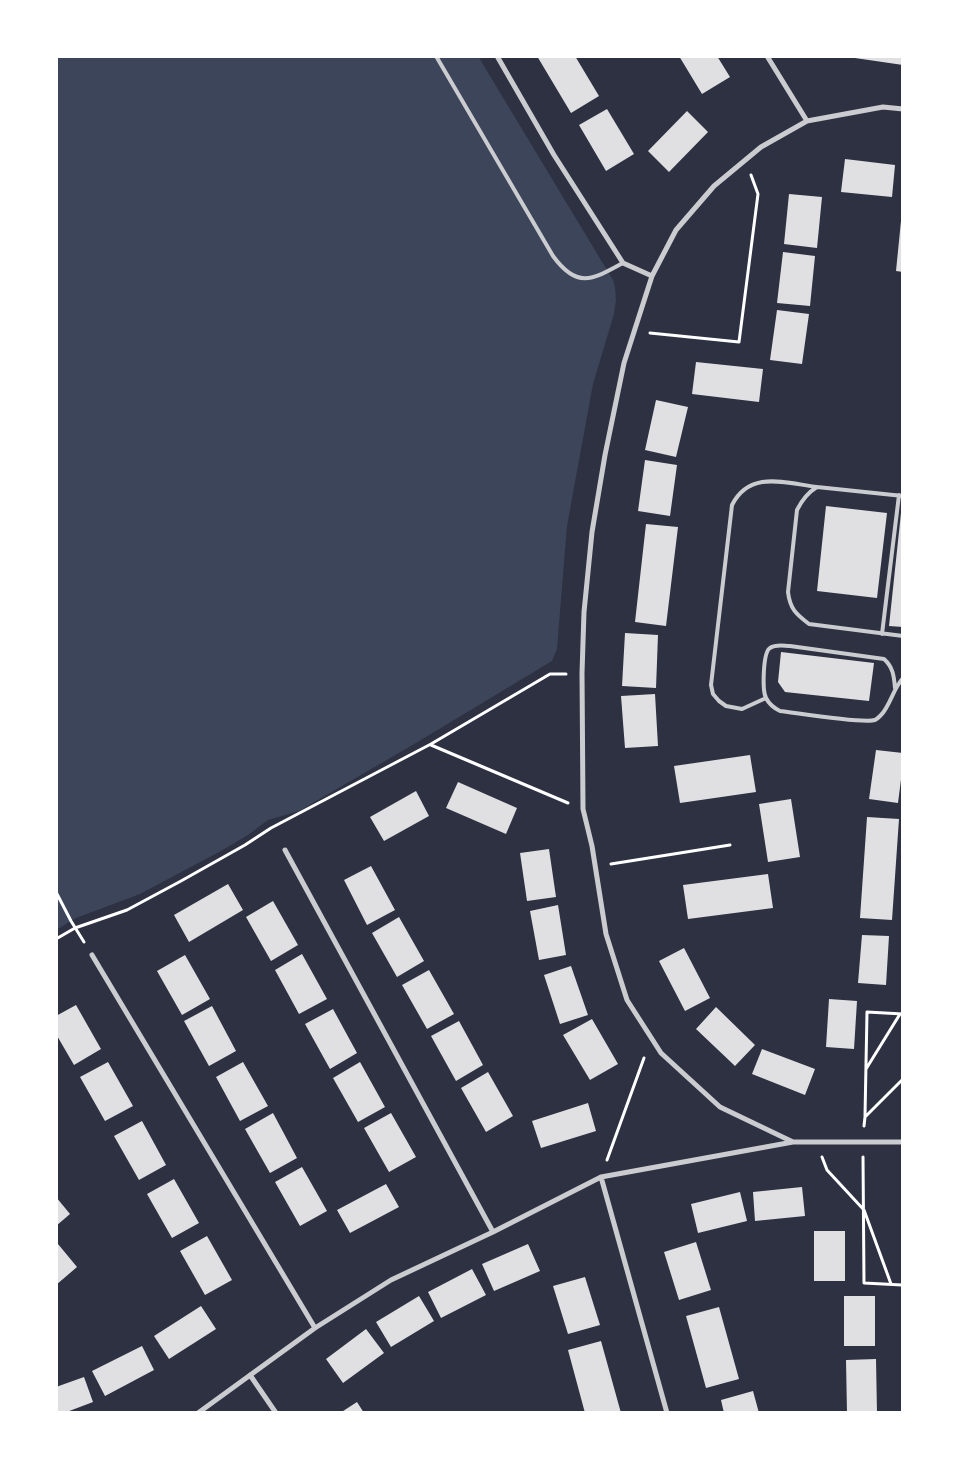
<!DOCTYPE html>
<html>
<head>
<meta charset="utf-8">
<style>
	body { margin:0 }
	#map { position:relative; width:959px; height:1469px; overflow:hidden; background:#2d3142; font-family:Inter,sans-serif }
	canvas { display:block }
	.frame { position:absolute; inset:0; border:58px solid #fff; pointer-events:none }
</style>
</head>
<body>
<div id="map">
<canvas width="959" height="1469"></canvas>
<div class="frame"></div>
</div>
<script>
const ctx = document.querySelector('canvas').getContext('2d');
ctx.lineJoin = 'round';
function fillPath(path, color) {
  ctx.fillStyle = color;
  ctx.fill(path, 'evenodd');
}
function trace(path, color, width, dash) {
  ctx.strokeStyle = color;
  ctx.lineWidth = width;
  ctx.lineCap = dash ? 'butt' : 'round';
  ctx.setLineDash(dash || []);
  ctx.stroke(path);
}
const green = new Path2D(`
	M56,56H478L613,280L615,287L616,300L614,314L593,384L567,526L557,649L552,661L416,743L299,811L268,820L248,835L221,851L140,894L76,918L56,930Z`);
const building = new Path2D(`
	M537,56H575L599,96L571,113Z
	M679,56H717L730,77L702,94Z
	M848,56H903V65L848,57Z
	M607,109L634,154L606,171L579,125Z
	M687,111L708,132L669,172L648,151Z
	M845,159L895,165L892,197L841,192Z
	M789,194L822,197L817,248L784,244Z
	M901,221H903V272L896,271Z
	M783,252L815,256L810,306L777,303Z
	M777,310L809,314L802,364L770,360Z
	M696,362L763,369L759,402L692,394Z
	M656,400L688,407L676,457L645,450Z
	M645,460L677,465L670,516L638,511Z
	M826,506L887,513L877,598L817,591Z
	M901,513H903V627L889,626Z
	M646,524L678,527L666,626L635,622Z
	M625,633L658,635L656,688L622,686Z
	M781,652L874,663L869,701L785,692L778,682Z
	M655,694L658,746L625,748L621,696Z
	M876,750L903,753V764L898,803L869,799Z
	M750,755L756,792L680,803L674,766Z
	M458,782L517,808L506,834L446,808Z
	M416,791L429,816L384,841L370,817Z
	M791,799L800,857L768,862L759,804Z
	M867,817L899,819L892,920L860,918Z
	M549,849L556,897L527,901L520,853Z
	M371,866L395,910L367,925L344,880Z
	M768,874L773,908L688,919L683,885Z
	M228,884L243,910L189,942L174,915Z
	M273,901L298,945L271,961L246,917Z
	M558,905L566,955L539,960L530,911Z
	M399,917L424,961L397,977L372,933Z
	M862,935L889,936L886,985L858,983Z
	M684,948L710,998L685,1011L659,961Z
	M302,954L327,999L299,1014L275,970Z
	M185,955L210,999L182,1015L157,971Z
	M571,966L588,1015L560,1024L544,975Z
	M429,970L454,1014L427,1029L402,985Z
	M829,999L857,1001L854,1049L826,1047Z
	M76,1005L101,1049L74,1065L56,1034V1016Z
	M212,1006L236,1051L209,1066L184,1021Z
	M716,1007L755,1045L735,1066L696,1029Z
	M333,1009L357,1053L330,1069L305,1024Z
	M592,1019L618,1064L590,1080L563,1035Z
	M459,1021L483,1065L456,1081L431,1036Z
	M762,1049L815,1069L805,1095L752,1074Z
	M108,1062L133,1106L105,1121L80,1077Z
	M243,1062L268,1106L240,1121L216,1077Z
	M360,1062L385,1107L358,1122L333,1078Z
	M488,1072L513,1116L486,1132L461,1088Z
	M588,1103L596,1131L541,1148L532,1121Z
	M273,1113L297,1158L270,1173L245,1129Z
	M391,1113L416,1157L389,1172L364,1128Z
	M142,1121L166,1165L139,1180L114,1136Z
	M302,1167L327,1211L300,1226L275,1182Z
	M174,1179L199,1223L172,1238L147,1194Z
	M386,1184L399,1207L350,1233L337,1210Z
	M802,1187L805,1216L755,1221L753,1192Z
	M740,1192L747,1221L698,1233L691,1204Z
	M56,1197L70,1214L56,1226Z
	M814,1231H845V1281H814Z
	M207,1236L232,1280L205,1295L180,1251Z
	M696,1242L711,1290L679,1300L664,1252Z
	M58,1244L77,1267L56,1285V1245Z
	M528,1244L540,1271L494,1291L482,1264Z
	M472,1269L486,1295L441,1318L428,1292Z
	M585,1277L600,1325L568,1334L553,1286Z
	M419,1296L434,1321L391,1347L376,1322Z
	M844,1296H875V1346H844Z
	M201,1306L216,1329L169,1359L154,1336Z
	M719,1307L739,1379L706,1388L686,1316Z
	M366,1329L384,1353L343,1383L326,1359Z
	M601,1341L621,1413H585L568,1350Z
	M142,1346L154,1370L105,1396L92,1371Z
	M876,1359L877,1413H847L846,1360Z
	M84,1377L93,1402L64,1413H56V1387Z
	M753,1391L759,1413H724L721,1400Z
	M357,1402L364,1413H340Z`);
const path = new Path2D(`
	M650,333L739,342L758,194L751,175
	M431,745L568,803
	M611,864L730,845
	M56,892L71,921L84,942
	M56,939L75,928L127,910L181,881L245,845L271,828L431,744L550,674H566
	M866,1069L900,1014
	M865,1116L867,1012L903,1014
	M864,1126L865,1117L902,1080
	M822,1157L827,1170L864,1210L891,1284
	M863,1157L864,1283L902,1285
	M607,1160L644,1058`);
const service = new Path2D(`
	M436,56L553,256C577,289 592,280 623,263
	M903,496L817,487C807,493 802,500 797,510L788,592C790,609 796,614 809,624L903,636
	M882,634L899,495
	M895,688C894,676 893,667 884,659L790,646C784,646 776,644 770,648C763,652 762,690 766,698C769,704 774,708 780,711C797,713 863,724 875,720C877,719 879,717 881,715C890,706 893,689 903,678
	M766,698L742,709L726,706L719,701L713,694L711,685L732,505C750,470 785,483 817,487`);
const minor = new Path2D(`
	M497,56L554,155L623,263L652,276
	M767,56L807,121
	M903,109L883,107L807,121L761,147L714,186L676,230L652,276L624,363L605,455L592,532L584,612L582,673L583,809L592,846L606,934L627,1000L661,1053L720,1107L793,1142H903
	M285,850L493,1232
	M92,955L315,1328
	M601,1177L667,1413
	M250,1375L276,1413
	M198,1413L315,1328L391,1280L493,1232L601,1177L793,1142`);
fillPath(green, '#3c4559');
fillPath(building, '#e0e0e3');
trace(path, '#fff', 3);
trace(service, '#caccd0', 4);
trace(minor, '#caccd0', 5);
</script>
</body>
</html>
